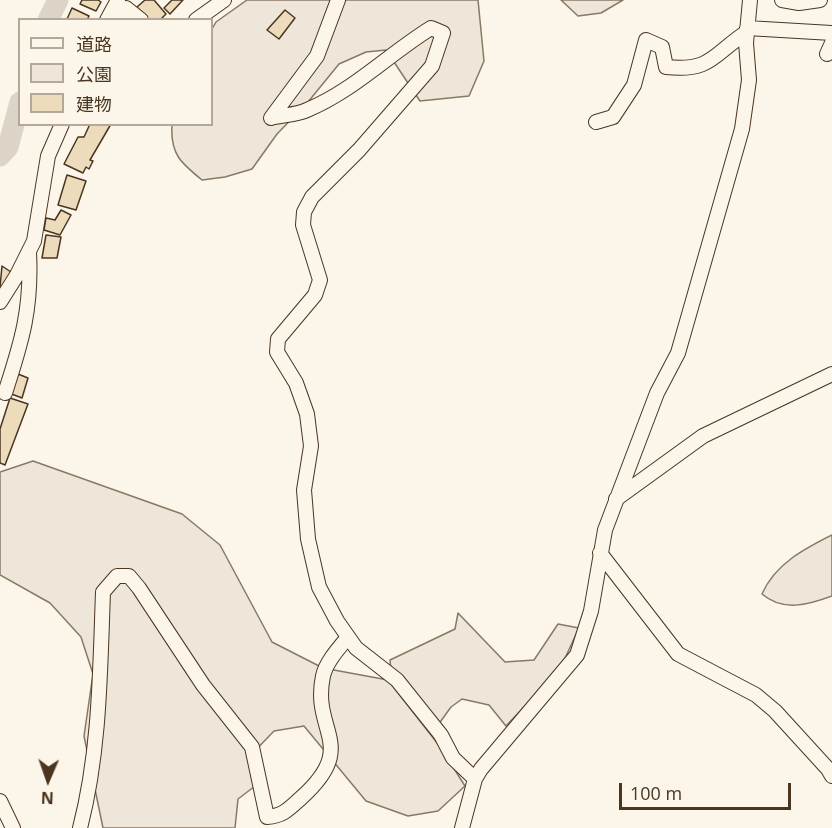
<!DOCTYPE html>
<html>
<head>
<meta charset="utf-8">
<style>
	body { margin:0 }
	#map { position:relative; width:832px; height:828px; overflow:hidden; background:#fbf6e9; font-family:"Open Sans","Noto Sans JP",sans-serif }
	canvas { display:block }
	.legend { position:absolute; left:18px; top:18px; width:195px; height:108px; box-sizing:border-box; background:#fbf6e9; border:2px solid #b4a999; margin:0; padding:8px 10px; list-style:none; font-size:18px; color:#4a3520 }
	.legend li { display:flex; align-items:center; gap:12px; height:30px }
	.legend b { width:30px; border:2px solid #b4a999 }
	.north { position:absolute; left:18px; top:750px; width:60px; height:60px; -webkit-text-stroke:4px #fbf6e9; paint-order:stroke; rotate:182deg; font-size:16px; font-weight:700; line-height:24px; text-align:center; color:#4a3520 }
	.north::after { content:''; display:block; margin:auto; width:21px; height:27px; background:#4a3520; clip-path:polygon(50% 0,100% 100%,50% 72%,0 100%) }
	.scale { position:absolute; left:619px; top:783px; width:172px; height:27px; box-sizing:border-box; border:3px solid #4a3520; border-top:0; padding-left:8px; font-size:18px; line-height:21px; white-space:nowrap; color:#4a3520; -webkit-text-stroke:4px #fbf6e9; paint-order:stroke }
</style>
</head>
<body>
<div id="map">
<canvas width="832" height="828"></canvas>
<ul class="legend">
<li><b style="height:8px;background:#fbf6e9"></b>道路</li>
<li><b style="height:16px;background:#ede6d9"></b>公園</li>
<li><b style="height:16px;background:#ecdcbc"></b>建物</li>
</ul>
<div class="north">N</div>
<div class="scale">100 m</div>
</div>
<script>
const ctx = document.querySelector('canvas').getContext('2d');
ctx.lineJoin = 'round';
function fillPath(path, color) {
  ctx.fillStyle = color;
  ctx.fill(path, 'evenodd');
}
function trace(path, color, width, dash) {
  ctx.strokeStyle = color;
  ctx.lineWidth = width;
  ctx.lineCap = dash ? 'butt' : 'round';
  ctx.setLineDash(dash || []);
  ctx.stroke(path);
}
const green = new Path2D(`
	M247,0H478L484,61L469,96L420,101L386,50L366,52L339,64L308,102L277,134L252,169L225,177L202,180C181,163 170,154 172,125L212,124V29L216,22Z
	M561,0H623L601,13L578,16Z
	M33,461L182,514L220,545L272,642L323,668L388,680L441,748L465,786L438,811L408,816L366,801L304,726L274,731L250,756L259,783L238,799L235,828H103L84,736L93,674L81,637L50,603L0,575V472Z
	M832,535V596C808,605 783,612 762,594C775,564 804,549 832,535Z
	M458,613L505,662L534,660L558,624L579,628L560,669L506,726L489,705L462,699L451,707L438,725L391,670L390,660L455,629Z`);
const river = new Path2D(`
	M48,20L58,0
	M0,156L8,147L20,102`);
const building = new Path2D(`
	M82,0H98L101,2L96,11L80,4Z
	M145,0H154L166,14L160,20H148L137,7Z
	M172,0H183L170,14L164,8Z
	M72,8L89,16L87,20L67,19Z
	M285,10L295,18L279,39L267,30Z
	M90,124H111L90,160L93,161L89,169L86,167L83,173L64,164L78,137H84Z
	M67,175L86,181L76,210L58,205Z
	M61,210L71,215L60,235L44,230L46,218L55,220Z
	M46,235L61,237L57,258H42Z
	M2,266L11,272L2,289L0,287Z
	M18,374L28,378L22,398L9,393Z
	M10,398L28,404L5,465L0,463V429Z`);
const minor = new Path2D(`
	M338,0L317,56L271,118C282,115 297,115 307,110C353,91 389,54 431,28L443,33L432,66L359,150L312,197L304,212L303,225L320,280L315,295L278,339L277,352L296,383L307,414L311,446L304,490L308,539L319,587L337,621L356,648L397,680L441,735L453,758L475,779
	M782,0L799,3L820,0
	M107,20L118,0
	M118,20L126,8L141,20
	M196,20L224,0
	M747,28L832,33
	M827,54L832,43
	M596,122L613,117L634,85L646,40L662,47L666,67C712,72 713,54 747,32
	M0,302L17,275L34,241L48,156L62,124
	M5,393C22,341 32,308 29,252
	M616,499L703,436L832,374
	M600,553L678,654L756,695L775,711L828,769L832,776
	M0,801L13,828
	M80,828C100,751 100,671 103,592L117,576H129L139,588L203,685L252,747L267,817C283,816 289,809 301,798C360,745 311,732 323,676C326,662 339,648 348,637
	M462,828L475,779L481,769L577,655L591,611L605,530L657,393L678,353L742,129L749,80L746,43L750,0`);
fillPath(green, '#ede6d9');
trace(green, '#887966', 1.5);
trace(river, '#dcd4c6', 21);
fillPath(building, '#ecdcbc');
trace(building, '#4a3520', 1.5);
trace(minor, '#4a3520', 16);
trace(minor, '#fbf6e9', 14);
</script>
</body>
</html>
